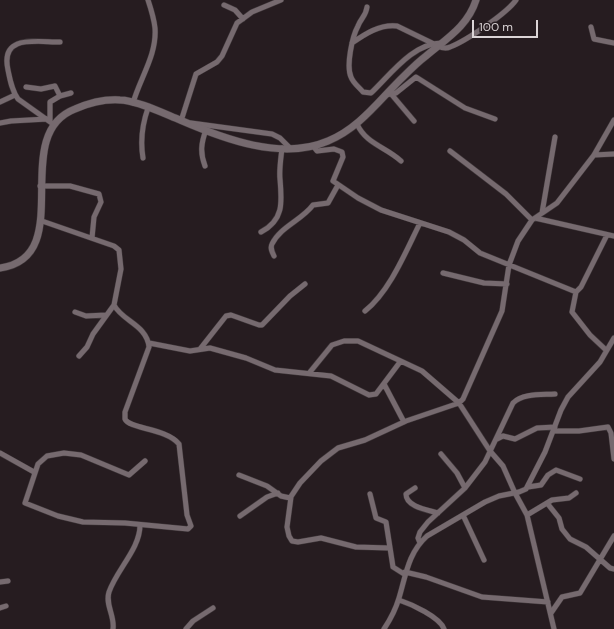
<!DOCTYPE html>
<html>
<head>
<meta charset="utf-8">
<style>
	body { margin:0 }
	#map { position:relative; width:614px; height:629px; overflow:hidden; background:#261c20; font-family:"DM Sans",sans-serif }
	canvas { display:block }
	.scale { position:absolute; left:472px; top:20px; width:66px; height:18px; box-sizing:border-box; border:2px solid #dbd4d6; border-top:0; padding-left:5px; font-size:12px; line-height:14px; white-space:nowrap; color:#dbd4d6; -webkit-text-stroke:3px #261c20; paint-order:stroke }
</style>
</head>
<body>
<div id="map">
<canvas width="614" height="629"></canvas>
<div class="scale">100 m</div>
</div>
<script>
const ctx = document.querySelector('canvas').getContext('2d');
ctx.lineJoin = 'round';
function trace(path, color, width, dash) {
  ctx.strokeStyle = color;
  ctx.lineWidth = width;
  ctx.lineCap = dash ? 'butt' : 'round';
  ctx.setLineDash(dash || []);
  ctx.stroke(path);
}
const street = new Path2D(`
	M224,5L235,10L243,19
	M367,7C366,16 361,18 358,26C352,37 346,66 351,77C353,83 359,87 363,92L371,93C391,74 413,43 442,43
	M591,27L594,39L614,43
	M352,43C365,34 380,24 397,26L432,43
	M438,46C442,48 446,49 450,47C466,41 507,13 516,0
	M26,87L41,89L55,86L60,96
	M385,95L396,93L416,77L465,108L495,119
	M392,95L414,121
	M0,102L15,95
	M133,103C140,78 157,55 155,28C154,19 151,9 148,0
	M50,121V102L60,96L71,93
	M181,121L196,74L217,62L222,56L237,23L252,12L281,0
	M0,123L11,121L47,119
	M191,123L272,134L280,138L290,148
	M53,124L18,99C12,91 10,80 8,70C0,34 36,42 60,42
	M357,124C366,144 386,147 401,161
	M313,146L317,151L334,149L342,152L343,157L333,181L358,198L381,210L449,232L464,240L480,253L576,292L581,287L607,235
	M450,151L506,194L532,220
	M594,155L614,154
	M143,158C140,140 142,125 148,108
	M205,166C200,153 201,143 206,130
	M40,186H70L99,194L101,202L94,217L92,238
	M542,213L555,137
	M535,218L614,236
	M42,221L114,246L119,250L121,269L114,305C122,321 147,325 149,347L125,412V419C129,429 166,428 179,444L187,515L191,526L188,529L125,523L83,522L58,516L25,503L38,464L47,456L64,453L81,455L129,475L145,461
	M261,232C284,220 282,202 280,179C279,169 281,158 282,148
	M274,256C272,252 270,248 272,244C280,227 302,220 313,205L328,203L338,185
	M443,273L484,283L507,284
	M576,292L572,312L590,335L606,350
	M365,311C390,291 406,251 420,223
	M75,312L86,316L106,315
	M149,343L190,351L210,348L246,358L275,370L331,376L369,395L376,394L400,362
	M200,349L226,316L231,315L259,325H262L290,296L305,284
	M79,356L87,347L93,334L114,305
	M310,372L332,345L344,341H358L422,371L459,403L490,451L503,466L515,493L527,515L554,629
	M384,384L404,422
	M553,431H579L608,427L611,433L614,459
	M497,439L503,436L515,439L537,428L555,427
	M0,453L34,472
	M441,454L457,473L465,488
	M239,475L267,486L281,496L290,498L300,483L321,461L338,448L365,440L406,421L459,403L463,399L502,311L509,265L518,241L532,220L557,203L594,155L614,120
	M528,487L541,485L548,475L556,470L580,479
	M415,488L406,494C406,507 428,510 438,513
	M370,494L376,518L386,522L393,567L404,574
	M291,497L287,527L289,536L292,541L298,542L321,538L356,547L389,548
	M547,503L559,518L562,529L570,539L586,547L610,568L614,569
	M463,515L484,560
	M527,515L552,500L569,498L576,493
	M240,516L267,497L278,493
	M420,543L418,538L420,532L428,522L465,488L485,462L513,403C523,393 542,395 555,394
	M405,572L426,577L482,597L548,602
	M0,582L8,581
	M399,600C411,604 440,617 444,629
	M0,608L6,606
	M551,613L562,597L580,593L614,536
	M113,629C115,616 105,605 109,592C117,569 140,549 140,525
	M186,629L193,621L213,608
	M384,629C390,620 396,608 399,598C406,575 408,553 427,536L485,502L499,496L519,492L526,489L545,452L561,410L568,397L600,362L614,338`);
const secondary = new Path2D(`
	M0,268C79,257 7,135 75,109C89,103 105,99 120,100C136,100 165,114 180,120C224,139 282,161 328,141C360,128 380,99 404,76C411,69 418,62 426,56C446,39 468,26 476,0`);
trace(street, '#40383b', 6);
trace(secondary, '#40383b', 8);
trace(street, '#766a6f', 5);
trace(secondary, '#766a6f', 7);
</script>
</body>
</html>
